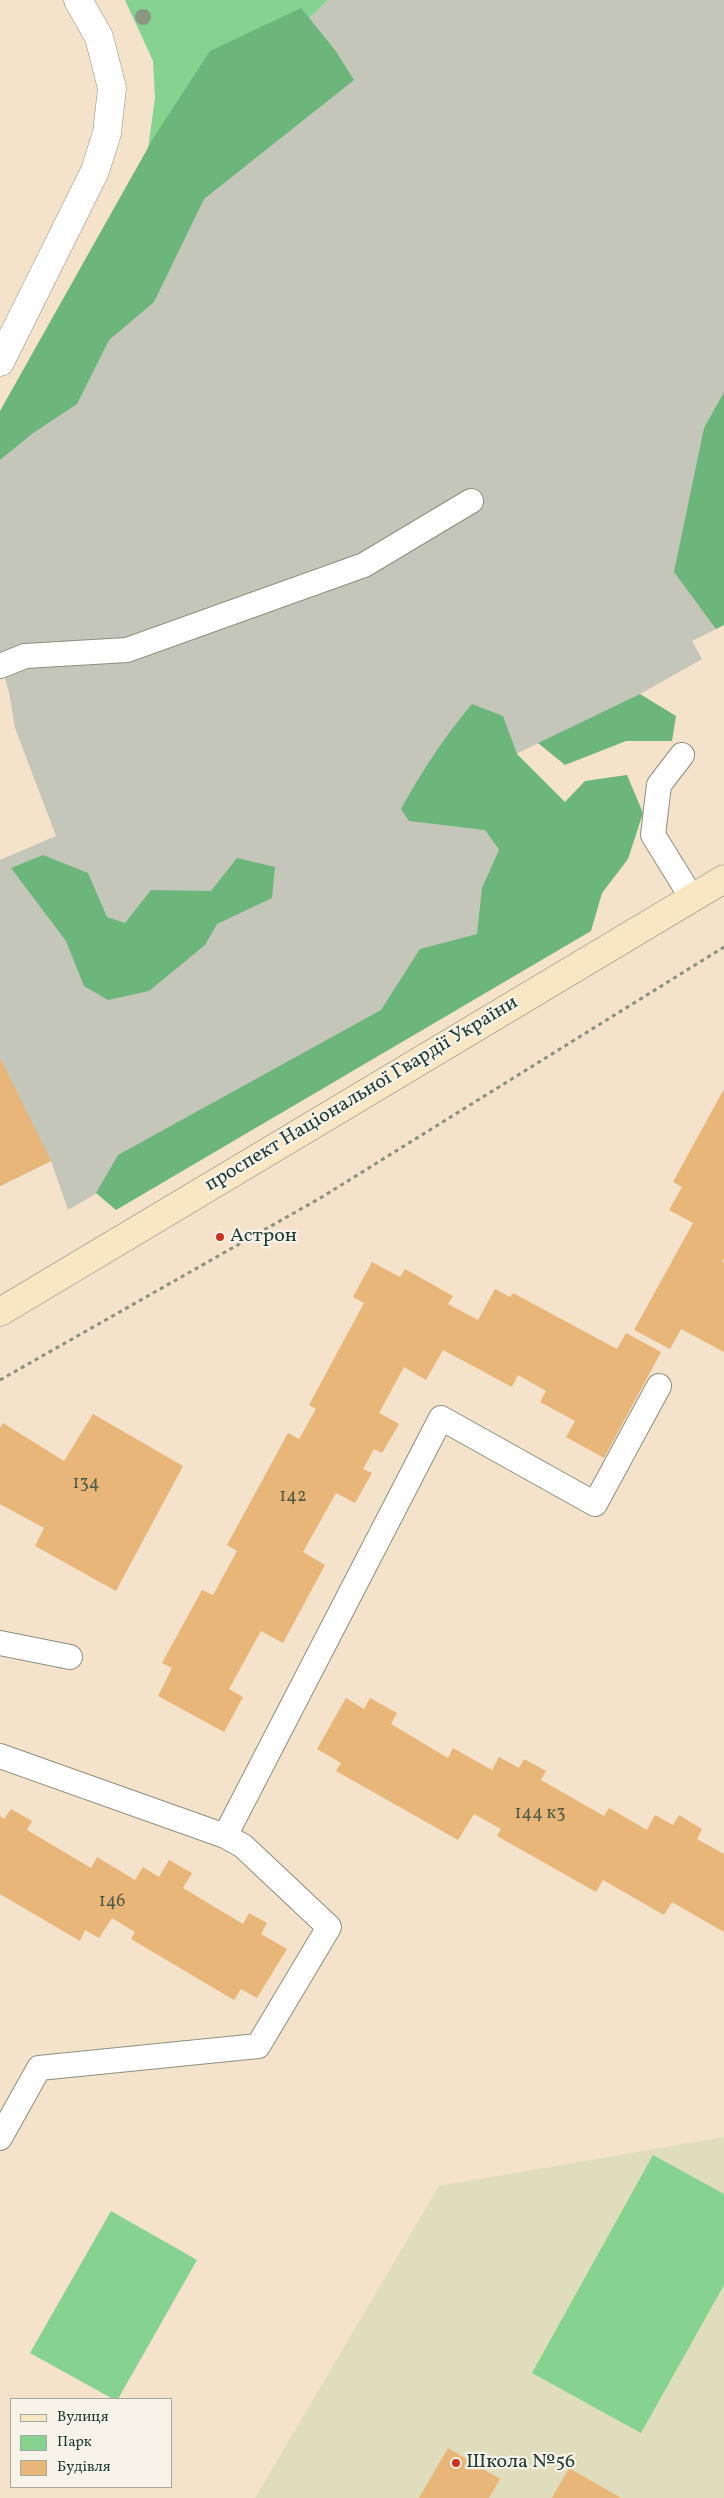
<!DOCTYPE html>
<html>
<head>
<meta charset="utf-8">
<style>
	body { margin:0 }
	#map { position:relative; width:724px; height:2498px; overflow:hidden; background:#f4e2ca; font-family:Vollkorn,serif }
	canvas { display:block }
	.legend { position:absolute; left:10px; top:2398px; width:162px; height:90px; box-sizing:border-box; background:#f7f3e8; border:1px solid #a1aaa0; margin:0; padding:6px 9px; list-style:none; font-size:15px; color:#1f3d34 }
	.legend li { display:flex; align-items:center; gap:10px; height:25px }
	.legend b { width:25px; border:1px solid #a1aaa0 }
</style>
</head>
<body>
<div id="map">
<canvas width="724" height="2498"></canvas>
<ul class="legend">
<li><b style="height:6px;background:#f9e7c3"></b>Вулиця</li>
<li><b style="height:14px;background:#86d391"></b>Парк</li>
<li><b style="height:14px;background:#e8b679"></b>Будівля</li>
</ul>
</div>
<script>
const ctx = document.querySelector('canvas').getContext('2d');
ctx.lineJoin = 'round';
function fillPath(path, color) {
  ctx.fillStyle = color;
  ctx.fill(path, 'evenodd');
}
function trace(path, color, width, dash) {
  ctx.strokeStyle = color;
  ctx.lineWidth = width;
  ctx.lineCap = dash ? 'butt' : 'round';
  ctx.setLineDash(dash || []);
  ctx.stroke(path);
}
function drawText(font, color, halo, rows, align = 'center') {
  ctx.font = font + ' Vollkorn,serif';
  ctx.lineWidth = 4.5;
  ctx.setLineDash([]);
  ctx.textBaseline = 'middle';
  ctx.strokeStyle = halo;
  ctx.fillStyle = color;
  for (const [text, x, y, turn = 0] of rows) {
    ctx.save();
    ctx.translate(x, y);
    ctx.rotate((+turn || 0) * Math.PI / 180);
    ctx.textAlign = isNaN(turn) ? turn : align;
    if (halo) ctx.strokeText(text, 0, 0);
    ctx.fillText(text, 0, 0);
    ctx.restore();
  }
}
const built = new Path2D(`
	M724,2137V2498H255L439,2186Z`);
const industrial = new Path2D(`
	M328,0H724V625L692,641L702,659L640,694L454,784L550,926L68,1210L51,1161L0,1186V860L56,836L15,728L9,692L0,661V428L144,178Z`);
const green = new Path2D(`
	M125,0H328L144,178L155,98L153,61Z
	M653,2155L724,2194V2285L641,2433L532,2373Z
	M111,2211L197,2260L118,2399H113L30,2353Z`);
const forest = new Path2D(`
	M301,8L335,50L354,80L204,199L154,302L109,340L77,404L33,433L0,460V411L154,137L210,51Z
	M724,392V625L716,629L674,572L704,428Z
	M640,694L676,716L672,741H626L565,765L538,743Z
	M472,704L503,716L517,754L565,802L585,781L627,775L643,813L628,859L602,893L591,931L116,1210L96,1193L118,1155L381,1010L420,949L477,934L482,888L499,850L485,830L409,821L401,809C422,771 444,737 472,704Z
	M43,855L88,873L107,917L125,923L151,890L211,891L237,858L275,867L272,898L217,924L205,945L149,991L108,1000L84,986L66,941L11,868Z`);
const building = new Path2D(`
	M0,1058L51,1161L0,1186Z
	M724,1089V1258L722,1262L724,1263V1352L681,1329L670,1349L634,1330L693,1223L669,1210L682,1187L673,1182Z
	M372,1262L400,1277L405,1269L453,1296L448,1304L478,1320L495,1289L510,1297L513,1293L617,1349L626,1333L661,1352L604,1458L566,1437L575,1421L540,1402L546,1391L518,1375L512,1387L443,1350L426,1380L404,1367L379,1413L399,1424L382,1453L374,1449L363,1469L372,1473L355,1503L336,1493L303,1552L325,1565L283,1643L261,1631L229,1689L243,1697L224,1732L158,1696L172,1668L162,1663L202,1590L213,1595L237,1551L227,1545L288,1433L299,1439L316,1409L309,1405L364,1303L353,1297Z
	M93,1414L183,1466L116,1591L35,1546L44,1528L0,1504V1428L3,1423L64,1461Z
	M346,1698L364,1709L370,1698L397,1713L391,1724L448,1758L453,1748L492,1770L499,1757L519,1768L524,1759L546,1771L541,1780L604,1816L609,1808L647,1830L655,1815L673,1825L679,1815L702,1829L697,1839L724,1854V1932L672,1902L664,1915L603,1880L596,1892L497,1836L501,1829L474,1814L458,1840L336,1771L341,1763L317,1749Z
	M11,1809L32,1821L27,1830L91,1868L97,1857L135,1880L143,1867L159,1877L169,1860L192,1873L183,1888L243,1924L249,1913L267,1923L261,1934L287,1949L257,1998L241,1989L234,2000L131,1939L135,1932L112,1918L99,1938L85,1930L80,1941L0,1894V1816L4,1819Z
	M448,2448L500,2479L489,2498H419Z
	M569,2468L621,2498H552Z`);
const path = new Path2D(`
	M0,1380L322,1197L724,947`);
const lane = new Path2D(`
	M0,666L25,656L127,650L364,565L471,501
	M682,755L659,785L653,835L692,898
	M0,1643L70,1657
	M0,1756L225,1836L243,1846L329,1927L258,2046L39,2068L0,2138
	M225,1836L441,1418L595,1504L659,1386`);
const street = new Path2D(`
	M0,362L95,171L107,133L112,88L99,37L78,0`);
const secondary = new Path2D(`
	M0,1312L724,879`);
const trees = [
	[143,17]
];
const markers = [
	[220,1237,5,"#c8321e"],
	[456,2463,5,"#c8321e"]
];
const numberNames = [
	["134",86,1485],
	["142",293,1498],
	["144 к3",540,1815],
	["146",112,1903]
];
const streetNames = [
	["проспект Національної Гвардії України",362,1095,-31]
];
const poiNames = [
	["Астрон",230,1237],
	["Школа №56",466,2463]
];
fillPath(built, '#dfddbb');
fillPath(industrial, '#c3c6b9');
fillPath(green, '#86d391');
fillPath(forest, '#6cb57b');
fillPath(building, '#e8b679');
trace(lane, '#8a907f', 26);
trace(street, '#8a907f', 29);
trace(secondary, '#8a907f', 29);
trace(path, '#8a907f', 3, [4, 4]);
trace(lane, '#fff', 24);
trace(street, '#fff', 28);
trace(secondary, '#f9e7c3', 28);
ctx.fillStyle = '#8a9882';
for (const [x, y] of trees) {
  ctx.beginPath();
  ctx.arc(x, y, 8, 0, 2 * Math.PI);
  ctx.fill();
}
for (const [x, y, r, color] of markers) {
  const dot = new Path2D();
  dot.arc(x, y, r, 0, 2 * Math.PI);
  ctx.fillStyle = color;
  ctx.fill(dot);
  trace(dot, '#f7f3e8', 2);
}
drawText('18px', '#515b45', null, numberNames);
drawText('20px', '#1f3d34', '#f7f3e8', streetNames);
drawText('20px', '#1f3d34', '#f7f3e8', poiNames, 'left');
</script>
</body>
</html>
